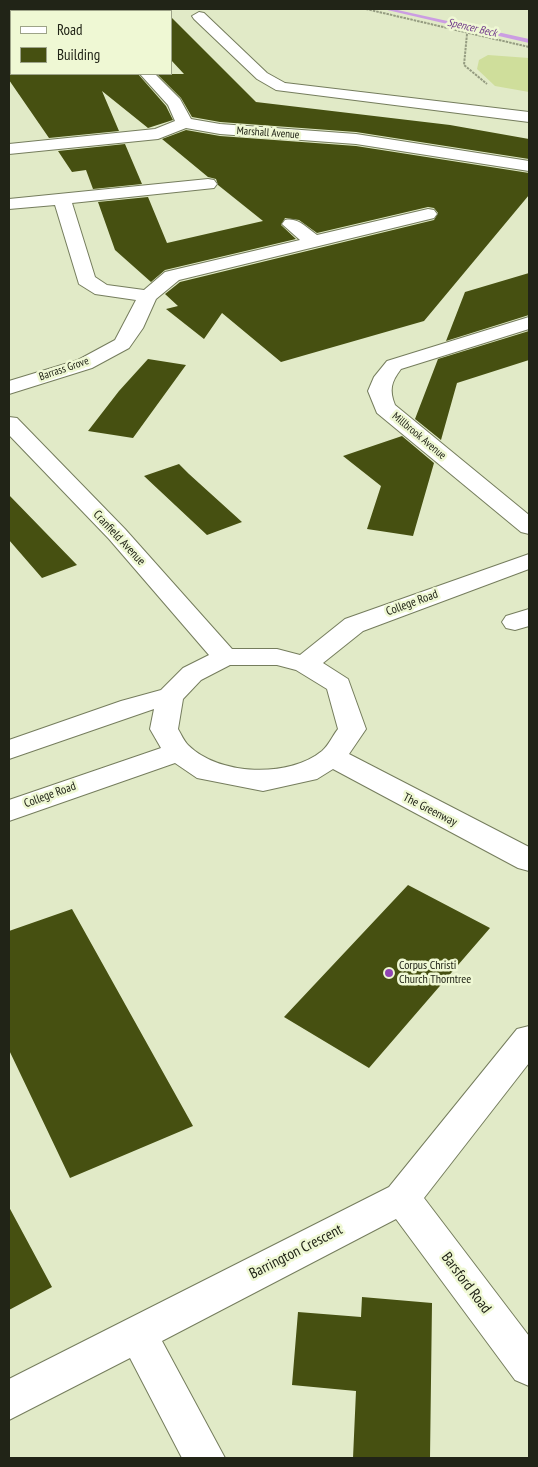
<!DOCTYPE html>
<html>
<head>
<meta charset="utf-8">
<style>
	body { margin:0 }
	#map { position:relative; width:538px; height:1467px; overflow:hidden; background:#e1eac7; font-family:"PT Sans Narrow",sans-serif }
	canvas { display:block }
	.frame { position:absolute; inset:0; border:10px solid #212417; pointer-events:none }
	.legend { position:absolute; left:10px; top:10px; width:162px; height:65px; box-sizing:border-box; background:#eff8d4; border:1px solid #9da388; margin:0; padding:6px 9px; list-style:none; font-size:15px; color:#212417 }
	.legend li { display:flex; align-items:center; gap:10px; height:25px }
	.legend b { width:25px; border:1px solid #9da388 }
</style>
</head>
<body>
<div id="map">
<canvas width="538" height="1467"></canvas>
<div class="frame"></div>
<ul class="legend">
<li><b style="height:6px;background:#fff"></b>Road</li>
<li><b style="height:14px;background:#465011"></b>Building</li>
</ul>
</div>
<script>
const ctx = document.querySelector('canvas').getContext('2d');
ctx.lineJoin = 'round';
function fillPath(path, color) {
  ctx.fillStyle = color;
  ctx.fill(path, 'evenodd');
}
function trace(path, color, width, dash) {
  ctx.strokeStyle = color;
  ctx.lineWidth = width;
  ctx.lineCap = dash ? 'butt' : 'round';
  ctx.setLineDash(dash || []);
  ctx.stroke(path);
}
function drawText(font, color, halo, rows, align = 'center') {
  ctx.font = font + ' "PT Sans Narrow",sans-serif';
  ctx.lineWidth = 5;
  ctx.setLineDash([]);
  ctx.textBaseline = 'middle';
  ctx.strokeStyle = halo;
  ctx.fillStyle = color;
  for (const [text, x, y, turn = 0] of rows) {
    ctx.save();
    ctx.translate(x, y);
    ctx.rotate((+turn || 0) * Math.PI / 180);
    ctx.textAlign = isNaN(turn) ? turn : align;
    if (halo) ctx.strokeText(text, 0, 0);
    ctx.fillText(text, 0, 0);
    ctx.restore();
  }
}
const green = new Path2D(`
	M488,55L529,58V92L495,86L477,69L479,60Z`);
const stream = new Path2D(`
	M383,9H393L529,39V43Z`);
const building = new Path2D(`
	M171,17L256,102L450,125L529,139V159L356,132L220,122L192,117L181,98L157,74H184L171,60Z
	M9,74H138L166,106L173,120L148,128L102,91L119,131L49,138L9,80Z
	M186,130L220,136L356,146L529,173V195L424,321L281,362L222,313L204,339L166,309L178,306L165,294L180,282L434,220L438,213L434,208L428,207L317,233L299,220L285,218L281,225L296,239L165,270L151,282L115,250L98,202L148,197L167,243L263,221L218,185L216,179L208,177L162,139Z
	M125,144L142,184L93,189L86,170L72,172L58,151Z
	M529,273V315L446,341L465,292Z
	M529,331V360L457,383L441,440L415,419L438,359Z
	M148,359L186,365L133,438L88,431L119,391Z
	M402,436L434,463L413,536L367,529L381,486L343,456Z
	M179,464L189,474L242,522L207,535L144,476Z
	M9,495L77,565L42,578L9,540Z
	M408,885L490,928L369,1068L284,1017Z
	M72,909L193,1126L70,1178L9,1050V931Z
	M9,1207L52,1287L9,1310Z
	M362,1297L432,1303L430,1458H353L356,1391L292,1385L298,1312L361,1317Z`);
const path = new Path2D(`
	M366,9L529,47
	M467,34L464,65L487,84`);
const minor = new Path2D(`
	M83,9H97L99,11H85Z
	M199,12L204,13L267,73L285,83L529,112V122L276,90L257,79L194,19L192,16Z
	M9,24H11V32H9Z
	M140,74H155L180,99L191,119L220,124L356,134L529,161V171L356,144L220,134L186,128L158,139L9,154V144L155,129L175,121L168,105Z
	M208,179L214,180L217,184L214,188L72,203L95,277L107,285L144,290L165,272L300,240L282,224L285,220C298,217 307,228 317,235L428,209L434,210L437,214L434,218L179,280L156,299L143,328L129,348L92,368L9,394V381L78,360L115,340L136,300L95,294L79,284L55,205L9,209V199Z
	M529,317V329L401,369C391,382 389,390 395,405L529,515V534L521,532L377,413L368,391L374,377L387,361Z
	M9,417L17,418L125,529L232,649H277L300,655L345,619L529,554V569L363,631L323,663L348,679L366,729L349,754L529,847V871L518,868L333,769L317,779L263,791L197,778L175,763L9,821V800L161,748L150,729L154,709L9,759V740L121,701L161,690L183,668L209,655L109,539L9,435ZM230,665H277L296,670L327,689L338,729C333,735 329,745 322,751C289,778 219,776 188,745C184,741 181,734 178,729L183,699L201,680Z
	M529,609V626L515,630L506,628L502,622L506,616Z
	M529,1026V1063L424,1198L529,1336V1386L515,1380L396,1219L162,1341L225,1458H182L130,1358L9,1420V1379L389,1187L517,1029Z`);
const markers = [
	[389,973,5,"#9144b4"]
];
const farWaternames = [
	["Spencer Beck",472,28,13]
];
const farStreetnames = [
	["Marshall Avenue",268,133,4],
	["Barrass Grove",64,369,-19],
	["Millbrook Avenue",419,436,40]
];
const streetNames = [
	["Cranfield Avenue",119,538,47],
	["College Road",412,603,-20],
	["College Road",50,795,-20],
	["The Greenway",430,810,27]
];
const poiNames = [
	["Corpus Christi",399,966],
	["Church Thorntree",399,980]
];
const nearStreetnames = [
	["Barrington Crescent",296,1252,-27],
	["Barsford Road",466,1283,53]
];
fillPath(green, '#cfde9b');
fillPath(stream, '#cb9de2');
fillPath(building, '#465011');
trace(minor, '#757d5d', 2);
trace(path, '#959c81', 2, [2.5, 1]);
fillPath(minor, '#fff');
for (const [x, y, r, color] of markers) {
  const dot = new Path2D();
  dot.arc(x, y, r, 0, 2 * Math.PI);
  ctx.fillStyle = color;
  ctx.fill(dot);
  trace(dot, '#eff8d4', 2);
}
drawText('italic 11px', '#71398b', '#eff8d4', farWaternames);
drawText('11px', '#212417', '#eff8d4', farStreetnames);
drawText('12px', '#212417', '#eff8d4', streetNames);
drawText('12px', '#212417', '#eff8d4', poiNames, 'left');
drawText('15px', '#212417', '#eff8d4', nearStreetnames);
</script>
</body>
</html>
